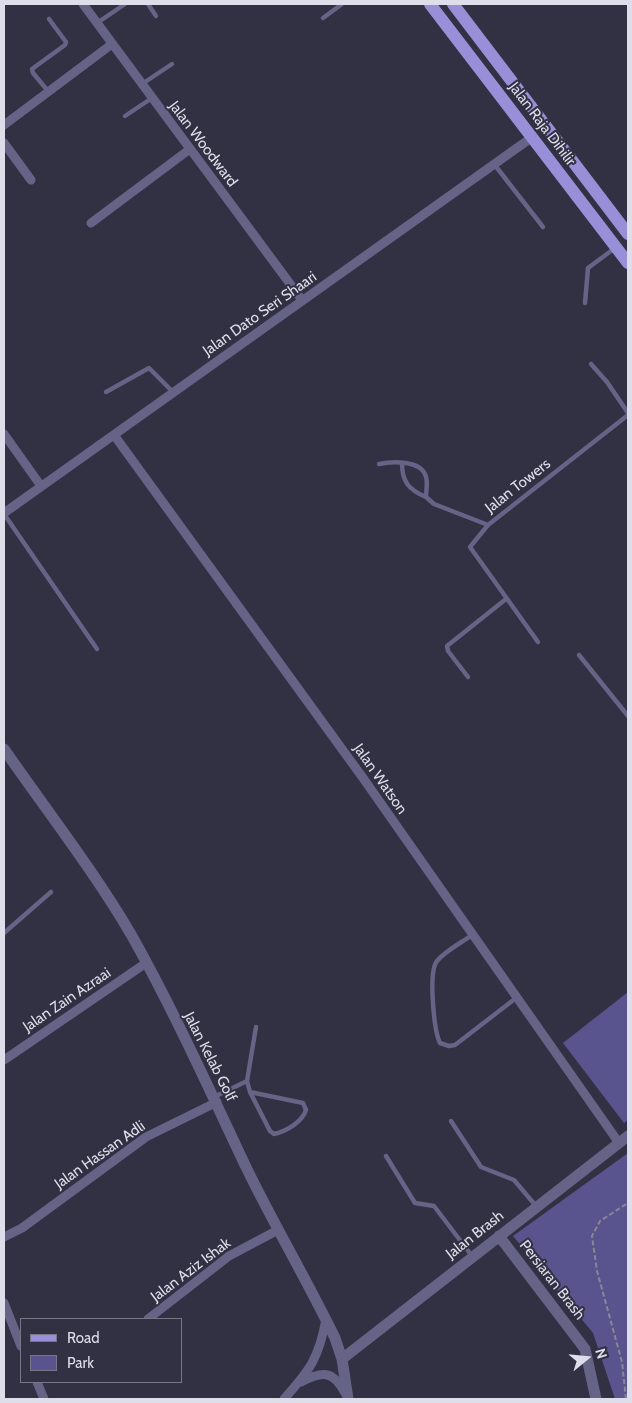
<!DOCTYPE html>
<html>
<head>
<meta charset="utf-8">
<style>
	body { margin:0 }
	#map { position:relative; width:632px; height:1403px; overflow:hidden; background:#323043; font-family:Cabin,sans-serif }
	canvas { display:block }
	.frame { position:absolute; inset:0; border:5px solid #dedeea; pointer-events:none }
	.legend { position:absolute; left:20px; top:1318px; width:162px; height:65px; box-sizing:border-box; background:#323043; border:1px solid #777686; margin:0; padding:6px 9px; list-style:none; font-size:15px; color:#dedeea }
	.legend li { display:flex; align-items:center; gap:10px; height:25px }
	.legend b { width:25px; border:1px solid #777686 }
	.north { position:absolute; left:562px; top:1333px; width:50px; height:50px; -webkit-text-stroke:4px #323043; paint-order:stroke; rotate:73deg; font-size:14px; font-weight:700; line-height:20px; text-align:center; color:#dedeea }
	.north::after { content:''; display:block; margin:auto; width:18px; height:22px; background:#dedeea; clip-path:polygon(50% 0,100% 100%,50% 72%,0 100%) }
</style>
</head>
<body>
<div id="map">
<canvas width="632" height="1403"></canvas>
<div class="frame"></div>
<ul class="legend">
<li><b style="height:6px;background:#9790d8"></b>Road</li>
<li><b style="height:14px;background:#59538e"></b>Park</li>
</ul>
<div class="north">N</div>
</div>
<script>
const ctx = document.querySelector('canvas').getContext('2d');
ctx.lineJoin = 'round';
function fillPath(path, color) {
  ctx.fillStyle = color;
  ctx.fill(path, 'evenodd');
}
function trace(path, color, width, dash) {
  ctx.strokeStyle = color;
  ctx.lineWidth = width;
  ctx.lineCap = dash ? 'butt' : 'round';
  ctx.setLineDash(dash || []);
  ctx.stroke(path);
}
function drawText(font, color, halo, rows, align = 'center') {
  ctx.font = font + ' Cabin,sans-serif';
  ctx.lineWidth = 4;
  ctx.setLineDash([]);
  ctx.textBaseline = 'middle';
  ctx.strokeStyle = halo;
  ctx.fillStyle = color;
  for (const [text, x, y, turn = 0] of rows) {
    ctx.save();
    ctx.translate(x, y);
    ctx.rotate((+turn || 0) * Math.PI / 180);
    ctx.textAlign = isNaN(turn) ? turn : align;
    if (halo) ctx.strokeText(text, 0, 0);
    ctx.fillText(text, 0, 0);
    ctx.restore();
  }
}
const green = new Path2D(`
	M628,992V1120L624,1123L563,1043Z
	M628,1153V1399H615L593,1333L513,1236Z`);
const path = new Path2D(`
	M626,1399L622,1362L597,1271L592,1236L600,1221L628,1203`);
const service = new Path2D(`
	M148,4L156,16
	M323,18L342,4
	M97,23L125,4
	M142,84L172,64
	M48,91L33,73L32,69L65,45L66,42L49,19
	M125,116L152,98
	M494,164L543,227
	M585,303L588,268L615,248
	M591,364L607,382L628,413
	M106,392L149,368L173,392
	M402,463C402,482 409,490 426,497
	M379,464C392,461 422,460 426,477C428,483 426,491 426,497L434,504L488,525
	M4,514L97,649
	M538,642L470,547L488,525L628,415
	M579,655L628,716
	M468,677L448,651L447,646L506,599
	M4,933L51,892
	M472,935C461,943 445,951 437,961C428,972 434,1031 440,1043L449,1046L455,1045L516,998
	M247,1081L250,1092L303,1103L306,1110C302,1122 287,1131 274,1134L270,1131L250,1092
	M214,1097L247,1081L256,1027
	M451,1121L481,1167L514,1180L536,1206
	M386,1156L415,1203L434,1206L472,1256`);
const minor = new Path2D(`
	M83,4L302,300
	M4,125L112,44
	M4,143L31,180
	M91,223L190,149
	M4,434L41,486
	M114,435L363,778L619,1143
	M4,513L531,138
	M4,1060L146,963
	M4,1237L22,1228L146,1137L217,1102
	M4,1303L21,1346
	M148,1319L229,1256L278,1230
	M37,1382L44,1399
	M301,1382C322,1371 333,1370 345,1393
	M284,1399C310,1370 319,1358 326,1319`);
const tertiary = new Path2D(`
	M4,749C47,811 94,871 132,936C174,1011 209,1089 246,1167C274,1225 307,1280 335,1338L342,1359L348,1399
	M499,1236L585,1349L596,1399
	M342,1359L628,1136`);
const primary = new Path2D(`
	M430,4L628,263
	M453,4L628,234`);
const streetNames = [
	["Jalan Raja Dihilir",542,124,53],
	["Jalan Woodward",203,144,53],
	["Jalan Dato Seri Shaari",260,314,-35],
	["Jalan Towers",518,486,-38],
	["Jalan Watson",380,779,55],
	["Jalan Zain Azraai",67,1000,-34],
	["Jalan Kelab Golf",210,1057,63],
	["Jalan Hassan Adli",100,1155,-35],
	["Jalan Brash",475,1235,-38],
	["Jalan Aziz Ishak",191,1270,-37],
	["Persiaran Brash",552,1280,52]
];
fillPath(green, '#59538e');
trace(path, '#888796', 2, [5, 2.5]);
trace(service, '#656386', 4.5);
trace(minor, '#656386', 9);
trace(tertiary, '#656386', 11);
trace(primary, '#9790d8', 12);
drawText('15px', '#dedeea', '#323043', streetNames);
</script>
</body>
</html>
